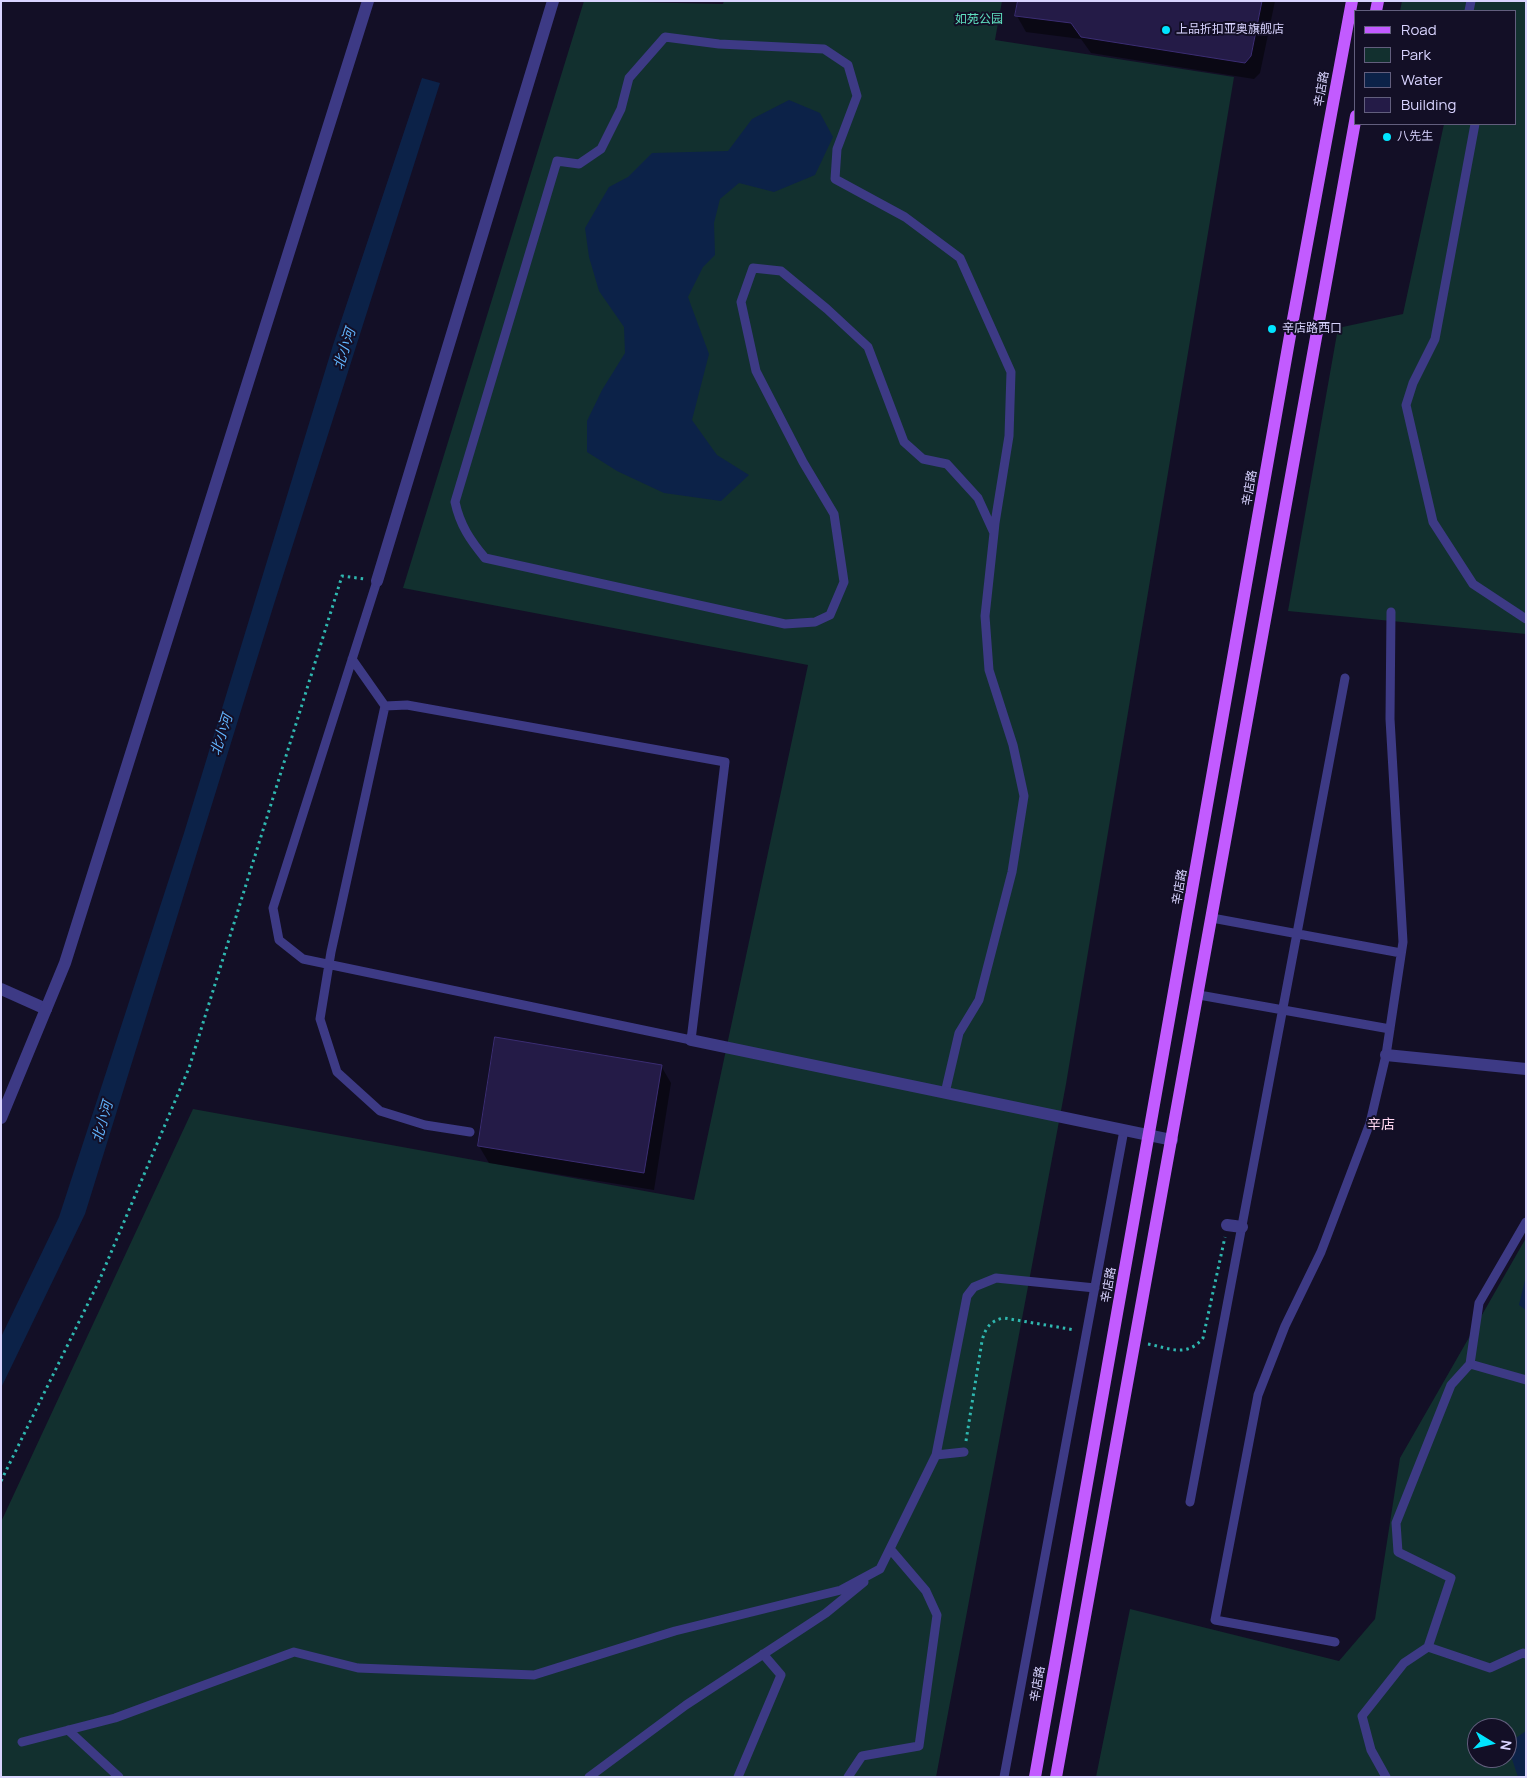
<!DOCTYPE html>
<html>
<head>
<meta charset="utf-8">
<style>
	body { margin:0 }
	#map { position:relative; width:1527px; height:1778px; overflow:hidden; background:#130f26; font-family:Manrope,sans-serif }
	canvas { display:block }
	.frame { position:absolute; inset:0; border:2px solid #d9d4ff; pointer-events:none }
	.legend { position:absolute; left:1354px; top:10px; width:162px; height:115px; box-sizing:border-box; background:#130f26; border:1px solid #625e7d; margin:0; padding:6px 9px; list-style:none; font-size:15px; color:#d9d4ff }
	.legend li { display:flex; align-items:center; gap:10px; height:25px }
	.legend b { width:25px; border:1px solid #625e7d }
	.north { position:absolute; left:1467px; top:1718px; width:50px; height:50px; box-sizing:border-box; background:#130f26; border:1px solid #625e7d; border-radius:50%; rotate:99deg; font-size:14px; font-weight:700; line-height:20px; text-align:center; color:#d9d4ff }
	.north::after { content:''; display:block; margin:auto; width:18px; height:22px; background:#00e5ff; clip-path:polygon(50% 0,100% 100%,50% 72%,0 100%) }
</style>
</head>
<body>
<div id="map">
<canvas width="1527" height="1778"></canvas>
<div class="frame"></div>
<ul class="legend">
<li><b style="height:6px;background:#c25bff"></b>Road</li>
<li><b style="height:14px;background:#12302f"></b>Park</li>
<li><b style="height:14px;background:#0c2248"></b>Water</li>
<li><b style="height:14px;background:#241b47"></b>Building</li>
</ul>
<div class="north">N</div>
</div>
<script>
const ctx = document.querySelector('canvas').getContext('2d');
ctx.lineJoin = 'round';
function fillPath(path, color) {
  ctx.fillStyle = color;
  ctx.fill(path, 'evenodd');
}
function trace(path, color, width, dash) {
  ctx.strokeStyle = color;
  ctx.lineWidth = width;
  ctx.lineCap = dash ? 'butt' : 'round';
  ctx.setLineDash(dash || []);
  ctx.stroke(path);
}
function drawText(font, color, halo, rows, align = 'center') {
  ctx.font = font + ' Manrope,"Noto Sans SC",sans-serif';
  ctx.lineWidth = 4;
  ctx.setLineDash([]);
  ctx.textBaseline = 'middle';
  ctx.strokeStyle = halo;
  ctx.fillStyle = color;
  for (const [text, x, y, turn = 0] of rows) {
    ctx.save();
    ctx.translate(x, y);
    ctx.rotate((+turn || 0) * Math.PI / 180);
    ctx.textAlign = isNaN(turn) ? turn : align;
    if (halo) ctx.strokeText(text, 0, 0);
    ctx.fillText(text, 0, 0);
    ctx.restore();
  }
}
const green = new Path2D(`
	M584,1L723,4L724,1H1002L995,40L1234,77L1066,1084L936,1777H1V1522L193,1109L694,1200L808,665L403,588Z
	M1402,1H1526V634L1288,611L1338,328L1403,314L1444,124H1516V11H1400Z
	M1526,1238V1777H1096L1130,1609L1339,1661L1375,1619L1400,1458ZM1477,1728H1507V1758H1477Z`);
const water = new Path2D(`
	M422,78L440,83L274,604L85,1214L1,1388V1337L59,1217L184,833L333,345Z
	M789,100L820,113L833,137L815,175L774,192L739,183L720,199L714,223L715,255L703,267L688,297L709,354L692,420L717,455L749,475L721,501L664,493L617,471L587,452V421L602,390L625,353L624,327L599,291L589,257L585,228L609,187L628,177L652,153L728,151L752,119Z
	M1526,1276V1310L1519,1305Z
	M1526,1731V1777H1518L1507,1744Z`);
const shadow = new Path2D(`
	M1076,1H1275L1260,73L1254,79L1091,53L1081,39L1026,32L1017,16Z
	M661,1066L671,1083L654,1190L489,1163L479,1146Z`);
const building = new Path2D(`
	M1018,1H1262L1251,56L1245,63L1081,37L1071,23L1015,16Z
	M495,1037L662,1065L644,1173L478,1146Z`);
const path = new Path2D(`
	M1148,1344C1169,1348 1187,1358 1203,1338L1225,1237
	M966,1441L982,1341C985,1328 991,1320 1004,1318L1075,1330
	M1,1481L99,1281L189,1068L342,576L365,579`);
const service = new Path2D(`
	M1469,11L1471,1
	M1475,124L1435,339L1413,383L1406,405L1433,522L1473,584L1526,619
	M352,659L385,706L407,705L725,762L691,1040L303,959L279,940L273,908L377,581
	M385,706L331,952L320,1019L337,1072L380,1111L425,1125L470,1132
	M1212,918L1401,953
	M1199,995L1390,1029
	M945,1093L959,1033L979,1000L1012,872L1024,796L1013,745L989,670L985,616L994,533L995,523L1009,436L1011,372L960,258L905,217L835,179L837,149L857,96L848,65L824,49L719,44L665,37L629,78L621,109L601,149L579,164L557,161L455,502C460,525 470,540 485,558L785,624L815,622L830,615L844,582L834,514L803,462L756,371L741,302L753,268L781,271L827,309L868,347L904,442L923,459L947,464L978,498L994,533
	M1470,1364L1526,1380
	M936,1455L967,1296L974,1287L996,1278L1095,1288
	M1190,1502L1345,678
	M1335,1642L1215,1620L1258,1395L1285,1326L1321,1252L1370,1123L1386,1055L1403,942L1390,719L1391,612
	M1428,1647L1490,1668L1523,1653L1526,1654
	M68,1730L119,1777
	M22,1742L115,1718L294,1652L358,1668L534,1675L675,1631L841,1590L880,1569L936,1455L964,1452
	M589,1777L686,1705L826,1613L864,1582
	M738,1777L781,1675L763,1654
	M848,1777L862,1756L919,1746L937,1615L926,1591L891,1550
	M1004,1777L1124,1130
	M1386,1777L1371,1750L1362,1716L1404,1663L1428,1647L1451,1578L1398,1552L1396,1523L1451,1385L1470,1364L1479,1303L1526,1222`);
const minor = new Path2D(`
	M377,581L553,1
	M1,989L46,1009
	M691,1040L1172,1140
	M1386,1055L1526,1069
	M1227,1225L1242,1227`);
const tertiary = new Path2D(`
	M1,1118L65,963L368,1`);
const primary = new Path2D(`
	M1376,11L1378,1
	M1035,1777L1291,330L1352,1
	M1056,1777L1356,116`);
const markers = [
	[1166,30,5,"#00e5ff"],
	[1387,137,5,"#00e5ff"],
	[1272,329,5,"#00e5ff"]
];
const parkNames = [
	["如苑公园",979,20]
];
const poiNames = [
	["上品折扣亚奥旗舰店",1176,30],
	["八先生",1397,137],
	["辛店路西口",1282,329]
];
const streetNames = [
	["辛店路",1322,89,-80],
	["辛店路",1250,488,-80],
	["辛店路",1180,887,-80],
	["辛店路",1109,1285,-80],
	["辛店路",1038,1684,-80]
];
const waterNames = [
	["北小河",345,349,-72],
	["北小河",222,735,-72],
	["北小河",103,1122,-74]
];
const neighbourhoodNames = [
	["辛店",1381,1125]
];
fillPath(green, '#12302f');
fillPath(water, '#0c2248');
fillPath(shadow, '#0007');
fillPath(building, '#241b47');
trace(building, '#3b2d73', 1);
trace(path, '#2fb8b0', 3, [2.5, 4]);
trace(service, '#3d3a85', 9);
trace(minor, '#3d3a85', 12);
trace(tertiary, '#3d3a85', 12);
trace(primary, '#c25bff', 12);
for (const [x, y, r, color] of markers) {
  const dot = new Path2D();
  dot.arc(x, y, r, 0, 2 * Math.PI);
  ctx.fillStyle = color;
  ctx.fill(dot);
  trace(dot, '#130f26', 2);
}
drawText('12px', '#5fe0c0', '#130f26', parkNames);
drawText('12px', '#d9d4ff', '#130f26', poiNames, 'left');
drawText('12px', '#d9d4ff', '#130f26', streetNames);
drawText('italic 14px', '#62b6ff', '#130f26', waterNames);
drawText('14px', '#ffd6f0', '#130f26', neighbourhoodNames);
</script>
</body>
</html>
